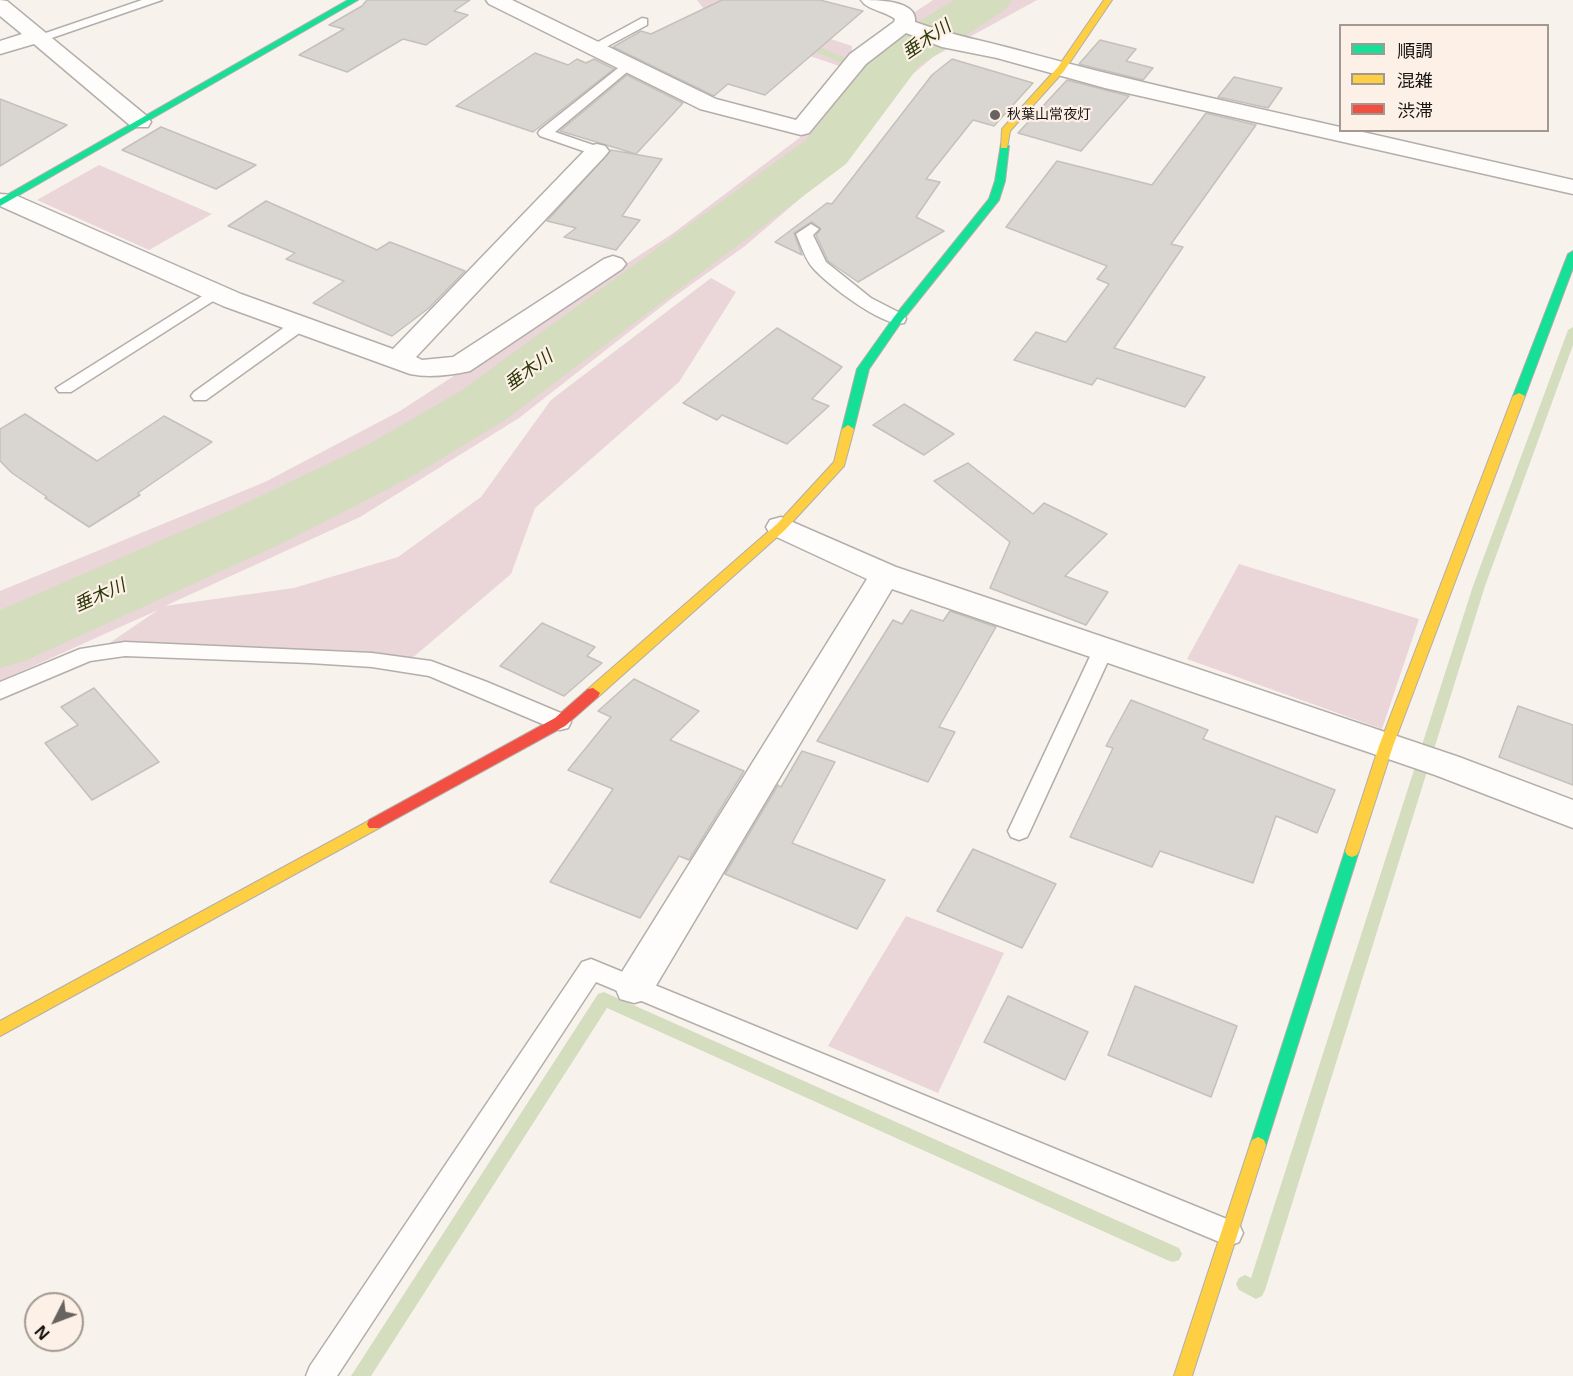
<!DOCTYPE html>
<html>
<head>
<meta charset="utf-8">
<style>
	body { margin:0 }
	#map { position:relative; width:1573px; height:1376px; overflow:hidden; background:#f8f2ec; font-family:"Open Sans","Noto Sans JP",sans-serif }
	canvas { display:block }
	.legend { position:absolute; left:1339px; top:24px; width:210px; height:108px; box-sizing:border-box; background:#fdf1e7; border:2px solid #a29992; margin:0; padding:8px 10px; list-style:none; font-size:18px; color:#1a1613 }
	.legend li { display:flex; align-items:center; gap:12px; height:30px }
	.legend b { width:30px; border:2px solid #a29992 }
	.north { position:absolute; left:24px; top:1292px; width:60px; height:60px; box-sizing:border-box; background:#fdf1e7; border:2px solid #a29992; border-radius:50%; rotate:228deg; font-size:16px; font-weight:700; line-height:24px; text-align:center; color:#1a1613 }
	.north::after { content:''; display:block; margin:auto; width:21px; height:27px; background:#68635f; clip-path:polygon(50% 0,100% 100%,50% 72%,0 100%) }
</style>
</head>
<body>
<div id="map">
<canvas width="1573" height="1376"></canvas>
<ul class="legend">
<li><b style="height:8px;background:#16e098"></b>順調</li>
<li><b style="height:8px;background:#ffcf43"></b>混雑</li>
<li><b style="height:8px;background:#f24e42"></b>渋滞</li>
</ul>
<div class="north">N</div>
</div>
<script>
const ctx = document.querySelector('canvas').getContext('2d');
ctx.lineJoin = 'round';
function fillPath(path, color) {
  ctx.fillStyle = color;
  ctx.fill(path, 'evenodd');
}
function trace(path, color, width, dash) {
  ctx.strokeStyle = color;
  ctx.lineWidth = width;
  ctx.lineCap = dash ? 'butt' : 'round';
  ctx.setLineDash(dash || []);
  ctx.stroke(path);
}
function drawText(font, color, halo, rows, align = 'center') {
  ctx.font = font + ' "Open Sans","Noto Sans JP",sans-serif';
  ctx.lineWidth = 4.5;
  ctx.setLineDash([]);
  ctx.textBaseline = 'middle';
  ctx.strokeStyle = halo;
  ctx.fillStyle = color;
  for (const [text, x, y, turn = 0] of rows) {
    ctx.save();
    ctx.translate(x, y);
    ctx.rotate((+turn || 0) * Math.PI / 180);
    ctx.textAlign = isNaN(turn) ? turn : align;
    if (halo) ctx.strokeText(text, 0, 0);
    ctx.fillText(text, 0, 0);
    ctx.restore();
  }
}
const green = new Path2D(`
	M697,0H758L806,31L852,46V56L860,58L915,12L933,0H1037L933,57L900,85L845,160L745,246L671,299L519,418L360,517L165,606L294,588L398,557L481,497L551,400L711,278L736,292L679,382L535,508L511,574L404,665L108,644L158,610L0,681V591L265,482L400,411L672,234L802,136L820,103L848,69L769,42L703,8Z
	M99,165L212,214L149,250L37,200Z
	M1239,564L1419,619L1382,729L1187,659Z
	M906,916L1004,953L938,1093L828,1046Z`);
const stream = new Path2D(`
	M803,40L886,75L888,77L880,79L800,45L799,43Z
	M1573,327V345L1485,586L1265,1290L1262,1296L1256,1299L1239,1290L1236,1284L1239,1278L1245,1275L1251,1278L1473,586L1568,330Z
	M604,992L1179,1248L1182,1254L1179,1260L1173,1262L1167,1260L607,1008L371,1376H351L598,994Z`);
const river = new Path2D(`
	M954,0H1012L1005,10L919,66L846,164L505,420L415,475L283,543L27,660L0,668V610L233,509L367,445L459,392L806,140L883,44Z`);
const building = new Path2D(`
	M367,0H470L454,11L468,15L426,45L403,39L347,72L299,55L344,29L329,25L362,6Z
	M722,0H820L863,11L765,95L728,84L714,96L613,47L641,31L651,34Z
	M1100,40L1136,49L1126,61L1153,68L1143,80L1079,64Z
	M535,53L568,65L577,59L586,63L594,59L614,69L533,132L456,106Z
	M952,59L1033,83L994,126L973,120L926,179L940,182L916,217L944,231L858,282L828,261L816,235L821,229L812,222L794,233L802,255L775,242L827,203L832,204L932,75Z
	M627,75L683,103L636,154L560,131Z
	M1234,77L1282,88L1268,108L1218,97Z
	M1067,80L1129,96L1081,151L1018,133Z
	M0,99L67,125L0,166Z
	M1206,113L1256,125L1171,244L1183,247L1114,348L1205,377L1185,407L1097,378L1092,385L1014,360L1036,332L1066,342L1109,284L1097,279L1107,266L1006,227L1057,161L1152,185Z
	M161,127L256,165L216,189L122,150Z
	M611,150L662,159L622,216L640,220L616,250L564,237L576,228L547,221Z
	M266,201L377,250L390,242L465,271L429,308L392,336L313,303L344,281L286,259L295,253L228,226Z
	M777,328L842,367L812,399L829,406L787,444L722,415L717,420L683,403Z
	M904,404L954,434L924,455L873,425Z
	M25,414L97,461L164,416L212,442L138,493L140,495L89,527L45,498L47,497L12,473L0,461V429Z
	M968,463L1033,514L1044,503L1107,534L1065,576L1108,592L1086,625L990,588L1010,542L934,481Z
	M911,610L943,621L950,611L996,627L939,727L955,732L928,782L817,741L893,620L902,624Z
	M542,623L595,647L587,656L602,663L564,696L500,666Z
	M634,679L699,711L670,740L744,771L689,860L679,856L640,918L550,882L613,789L568,770L611,717L598,711Z
	M94,688L159,762L92,800L45,743L78,725L61,707Z
	M1131,700L1208,730L1203,739L1335,790L1317,833L1276,816L1253,883L1160,851L1152,867L1070,837L1113,748L1106,746Z
	M1518,706L1573,725V785L1499,757Z
	M802,751L835,762L792,843L885,880L857,929L725,874L778,785L781,787Z
	M973,849L1056,884L1022,948L937,911Z
	M1135,986L1237,1026L1211,1097L1108,1055Z
	M1008,996L1088,1032L1065,1080L984,1042Z`);
const lane = new Path2D(`
	M142,0H162L43,41H33L31,38Z
	M642,18L647,19V25L597,52H587L585,49Z
	M627,61L632,62V68L555,132L602,148L604,151L602,154H592L540,136L538,133L540,130Z
	M811,224L819,229L813,235L826,262L871,298L904,315L906,319L904,323C883,328 827,284 813,268C805,259 801,245 796,234Z
	M215,288L221,290L223,293L221,296L71,392H59L56,388Z
	M299,320L307,325L305,329L206,400H194L191,396L194,392L293,321Z
	M1104,641L1111,643L1114,648L1030,831L1027,837L1019,840L1011,837L1008,831L1094,648L1097,643Z
	M125,642L372,653L431,661L487,682L568,716L571,722L568,728L560,730L552,728L429,676L372,667L310,663L125,656L90,661L0,699V682L80,649Z
	M591,959L1239,1224L1243,1233L1239,1242L1229,1246L596,982L337,1376H306L310,1366L582,962Z`);
const street = new Path2D(`
	M0,0L7,1L148,117L151,122L148,127H132L34,44L0,54V41L22,34L0,16Z
	M486,0H512L716,99L796,120L850,54L894,22L895,19C885,11 867,10 861,0C876,0 918,0 915,22C950,35 985,41 1021,51C1127,80 1234,103 1340,127V130H1354L1573,180V194L1105,88L997,58L942,47L906,33L866,64L809,133L801,135L700,109L489,4Z
	M597,144L605,146L609,151L605,156L416,357L422,360L453,357L604,259L613,256L622,259L626,264L622,269L470,371C452,375 428,378 410,374L223,306L0,206V194L15,195L241,294L393,349L589,146Z
	M781,517L896,567L1459,757L1573,800V828L1435,775L892,589L648,999L634,1003L620,999L615,987L620,975L867,579L770,534L766,527L770,520Z`);
const fast = new Path2D(`
	M348,0H358L0,206V199Z
	M1001,144L1009,146L1005,181L999,200L902,321L869,369L854,429L848,433L844,432L842,429L857,369L894,317L989,199L995,181Z
	M1573,251V268L1525,396L1519,399L1515,398L1513,396L1568,254Z
	M1352,845L1357,847L1359,851L1266,1145L1264,1150L1258,1153L1252,1150L1250,1145L1345,851L1347,847Z`);
const slow = new Path2D(`
	M1104,0H1112L1064,71L1010,131L1007,148H1001L1002,129L1058,67Z
	M1519,393L1525,396L1393,746L1359,851L1357,855L1352,857L1347,855L1345,851L1379,746L1513,396Z
	M848,425L854,429L844,466L785,530L598,697H588L586,693L588,689L777,524L834,462L842,429Z
	M374,818L379,820L381,824L379,828L0,1036V1021Z
	M1258,1137L1264,1140L1266,1145L1192,1376H1174L1250,1145L1252,1140Z`);
const jam = new Path2D(`
	M593,688L600,693L598,697L565,726L379,828H369L367,824L369,820L555,718L588,689Z`);
const markers = [
	[995,115,6,"#68635f"]
];
const farPoinames = [
	["秋葉山常夜灯",1007,115]
];
const waterNames = [
	["垂木川",927,40,-34],
	["垂木川",529,371,-36],
	["垂木川",100,596,-24]
];
fillPath(green, '#ead5d8');
fillPath(stream, '#d5ddbf');
fillPath(river, '#d5ddbf');
fillPath(building, '#d9d5d0');
trace(building, '#c4c1bc', 1.5);
trace(lane, '#b3aea9', 3);
trace(street, '#b3aea9', 3);
trace(fast, '#b3aea9', 2);
trace(slow, '#b3aea9', 2);
trace(jam, '#b3aea9', 2);
fillPath(lane, '#fefdfc');
fillPath(street, '#fefdfc');
fillPath(fast, '#16e098');
fillPath(slow, '#ffcf43');
fillPath(jam, '#f24e42');
for (const [x, y, r, color] of markers) {
  const dot = new Path2D();
  dot.arc(x, y, r, 0, 2 * Math.PI);
  ctx.fillStyle = color;
  ctx.fill(dot);
  trace(dot, '#fdf1e7', 2);
}
drawText('14px', '#1a1613', '#fdf1e7', farPoinames, 'left');
drawText('italic 18px', '#2c380a', '#fdf1e7', waterNames);
</script>
</body>
</html>
